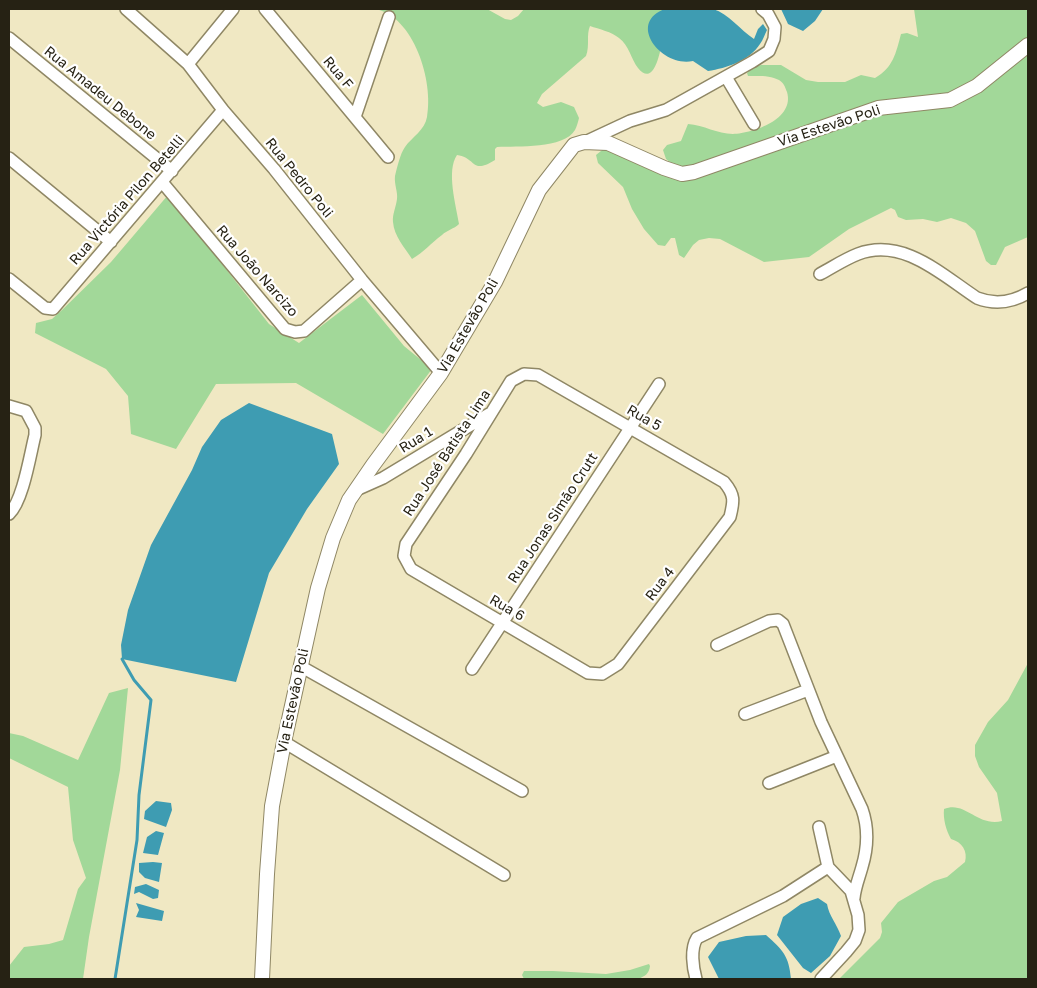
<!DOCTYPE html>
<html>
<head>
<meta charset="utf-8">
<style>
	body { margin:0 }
	#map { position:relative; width:1037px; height:988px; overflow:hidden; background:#f0e8c3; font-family:"Golos Text",sans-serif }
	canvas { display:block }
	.frame { position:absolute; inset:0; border:10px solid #262214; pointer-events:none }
</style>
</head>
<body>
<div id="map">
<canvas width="1037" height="988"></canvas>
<div class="frame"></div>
</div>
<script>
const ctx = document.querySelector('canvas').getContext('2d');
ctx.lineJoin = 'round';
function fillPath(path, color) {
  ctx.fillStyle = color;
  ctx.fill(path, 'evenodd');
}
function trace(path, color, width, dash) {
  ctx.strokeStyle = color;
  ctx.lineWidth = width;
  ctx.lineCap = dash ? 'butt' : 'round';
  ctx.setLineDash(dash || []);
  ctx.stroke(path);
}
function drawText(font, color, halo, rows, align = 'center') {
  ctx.font = font + ' "Golos Text",sans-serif';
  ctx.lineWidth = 4.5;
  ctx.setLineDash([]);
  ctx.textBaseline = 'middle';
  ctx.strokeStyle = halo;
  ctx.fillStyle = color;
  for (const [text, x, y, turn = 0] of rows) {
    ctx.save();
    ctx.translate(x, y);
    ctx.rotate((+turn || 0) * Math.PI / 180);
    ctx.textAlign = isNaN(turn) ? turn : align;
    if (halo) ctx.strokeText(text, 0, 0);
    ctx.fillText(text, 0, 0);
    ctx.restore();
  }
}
const green = new Path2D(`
	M375,9H487L505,19L511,20L518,16L524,9H666C665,20 660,95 638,68C631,59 629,45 619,38C612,32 599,29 590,26C586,35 590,45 586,56L542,94L537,103L543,107L561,102L574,107L579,118C578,122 577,126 575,130C564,149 517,146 497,147L495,149V160C471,175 477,158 457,155C446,171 456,205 459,224C454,229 447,230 442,235C431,243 424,252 412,259C405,248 394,236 393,222C392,215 396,207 397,199C398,192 394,184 395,176C397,168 400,154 405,147C412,137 425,130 427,117C434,82 414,16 375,9Z
	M914,9H1028V237L1005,247L996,265H991L986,261L975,231L966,223L951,218L937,222L923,219L906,220L898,217L895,210L891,208L849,229L809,257L764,262L720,239L709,238L699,240L693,245L684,258L679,255L675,238H671L665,246L658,245L644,229L632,209L623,187L598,163L596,155L606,147L680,170L666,159L663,150L667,145L681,141L688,124C704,125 717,134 733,134C754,133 795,119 787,92C785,87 784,83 779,80C770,75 758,76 748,76L747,73L752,68L761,65H781L806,80L818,82H845L861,75L875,78C893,68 896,53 901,34L907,33L918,37Z
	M168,195L269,324L299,343L362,295L404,346L432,369L383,434L296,383L216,384L176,449L131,434L128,396L106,369L35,333L36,323L52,319L62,310L111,262Z
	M1028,663V979H839L880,938L882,932L881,923L898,902L934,881L947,877L965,862C968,851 962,842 951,839C946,830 943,819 944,809C965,800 977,827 1002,821L997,793L979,767L975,756V745L988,722L1008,700Z
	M128,688L120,770L89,937L83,979H9V966L24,947L49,944L63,940L78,889L86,878L73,840L68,787L9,758V733L23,736L78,760L109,693Z
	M649,964L650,966C649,974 645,976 638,979H524L522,975L524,971H553L606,974L630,970Z`);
const water = new Path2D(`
	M665,9C677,9 703,6 713,9C729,14 740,30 754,39L758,29L763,24L767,30C765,34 763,40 760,44C749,61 727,68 708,71L693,61C662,68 626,23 665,9Z
	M781,9H823L815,21L803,31L788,24Z
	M249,403L332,434L339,464L307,509L269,573L236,682L122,659L121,645L128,610L151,545L192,470L202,447L221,420Z
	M156,801L171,803L172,810L166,827L144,819L145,811Z
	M156,831L164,833L158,855L143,853L147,837Z
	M153,862L162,863L159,882L145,878L139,872V863Z
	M146,884L159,890L158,898L153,899L139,892L134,894L135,887Z
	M818,898L827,904C829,916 837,924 841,936L830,956L811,973L803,968L777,935L783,917L801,904Z
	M136,903L164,911L162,921L136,917L139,910Z
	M766,935C783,950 789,956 791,979H719L708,957L719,942L746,936Z`);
const stream = new Path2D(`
	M115,979L137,840L139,795L151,700L134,680L122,659`);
const minor = new Path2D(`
	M126,9L188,64L223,110L274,169L362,280L441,373
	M265,9L388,157
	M9,38L172,171
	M188,64L233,9
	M726,77L754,124
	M355,117L389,17
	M585,142L630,121L666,110L752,62L769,51L774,39L775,27L768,14L762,9
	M9,158L111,242
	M162,182L285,329L295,332L304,331L362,280
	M820,274C833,267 845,259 858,254C903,237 942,275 977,298C995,305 1011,303 1028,293
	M9,279L45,308L53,309L223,110
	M524,374L538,375L724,482C735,495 734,501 730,517L618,664L602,674L588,673L411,569L404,556L406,544L466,454L511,381Z
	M9,406L26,411L35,428V435C30,455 23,501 9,514
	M356,490L383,478L489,414
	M717,645L769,621L778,620L783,624L821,722L862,809C869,829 868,847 862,867C859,878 855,887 854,898
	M300,666L522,791
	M472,669L659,384
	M745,714L808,690
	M284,742L504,875
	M769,783L837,756
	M696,979C693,968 690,949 697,938L783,896L828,867L819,827
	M821,979L846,952L855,941L859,930L858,915L851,891L828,867`);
const major = new Path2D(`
	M262,979L267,874L272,806L284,742L318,588L333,538L349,500L373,465L441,373L495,282L539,190L574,145L584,142L608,143L664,168L682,174L694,172L878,108L950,100L977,86L1028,45`);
const streetNames = [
	["Rua F",338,73,50],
	["Rua Amadeu Debone",100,93,39],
	["Via Estevão Poli",829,126,-18],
	["Rua Pedro Poli",299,178,51],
	["Rua Victória Pilon Betelli",127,200,-49],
	["Rua João Narcizo",257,271,49],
	["Via Estevão Poli",468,326,-60],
	["Rua 5",644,418,30],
	["Rua 1",416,440,-32],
	["Rua José Batista Lima",447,453,-57],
	["Rua Jonas Simão Crutt",553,518,-57],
	["Rua 4",660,584,-53],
	["Rua 6",507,608,30],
	["Via Estevão Poli",293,701,-78]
];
fillPath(green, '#a2d899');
fillPath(water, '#3e9cb2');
trace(stream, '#3e9cb2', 3);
trace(minor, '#8f8765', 14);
trace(major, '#8f8765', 16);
trace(minor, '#fff', 11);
trace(major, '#fff', 14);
drawText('14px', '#262214', '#fff', streetNames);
</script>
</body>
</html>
